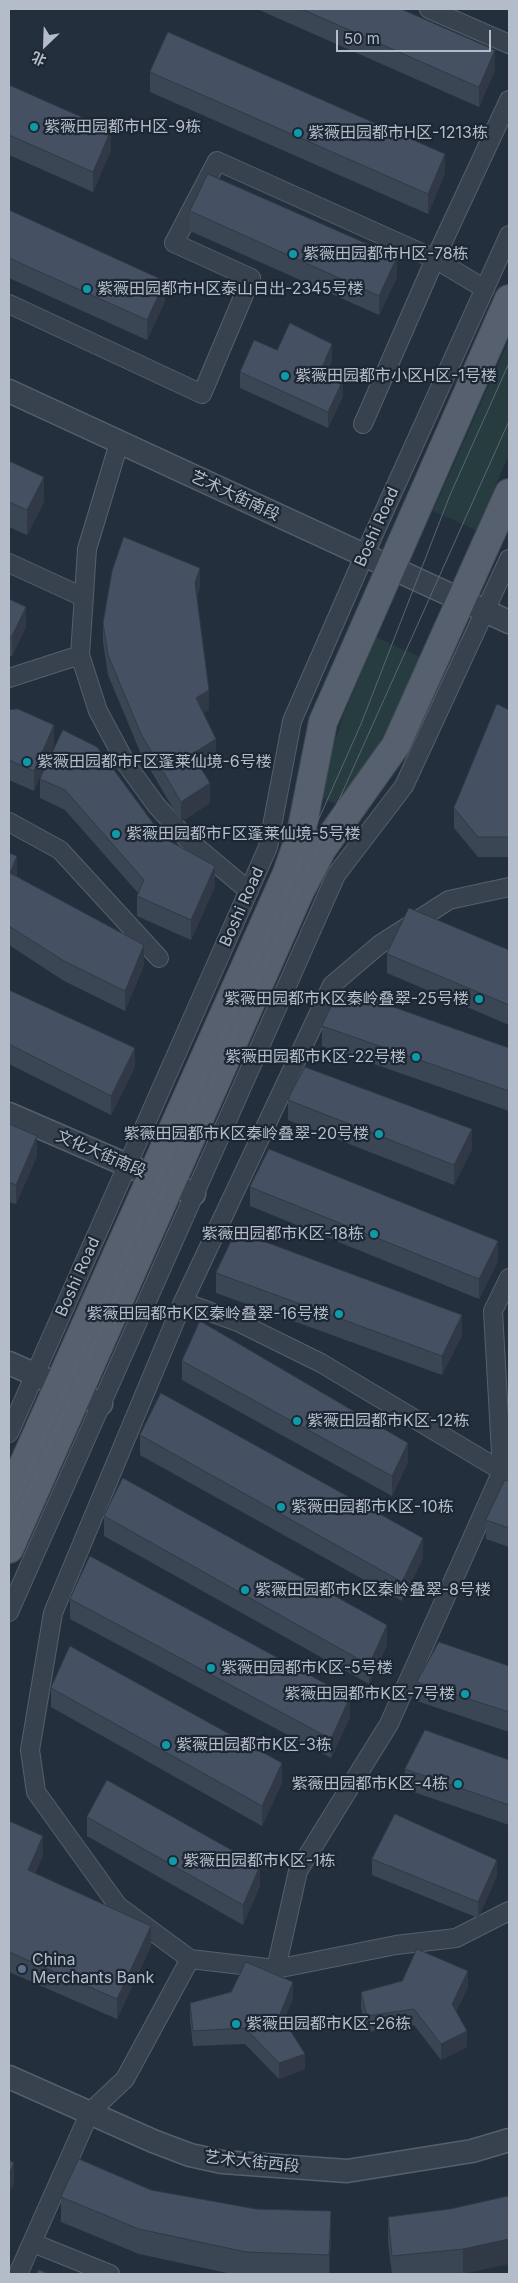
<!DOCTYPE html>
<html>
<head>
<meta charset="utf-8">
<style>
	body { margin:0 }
	#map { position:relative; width:518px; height:2283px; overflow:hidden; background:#242f3e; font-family:Inter,"Noto Sans SC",sans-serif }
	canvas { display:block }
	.frame { position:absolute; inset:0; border:10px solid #b4bcc9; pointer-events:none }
	.north { position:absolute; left:20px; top:20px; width:50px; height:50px; -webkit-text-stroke:4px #1d2633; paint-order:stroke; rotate:204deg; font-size:14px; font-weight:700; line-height:20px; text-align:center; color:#b4bcc9 }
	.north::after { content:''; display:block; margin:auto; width:18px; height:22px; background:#b4bcc9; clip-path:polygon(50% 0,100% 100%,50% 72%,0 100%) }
	.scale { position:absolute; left:336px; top:30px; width:155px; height:22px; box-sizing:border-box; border:2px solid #b4bcc9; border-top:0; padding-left:6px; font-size:15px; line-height:18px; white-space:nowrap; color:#b4bcc9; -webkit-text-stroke:4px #1d2633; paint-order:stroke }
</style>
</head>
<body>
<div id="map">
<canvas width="518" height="2283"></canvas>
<div class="frame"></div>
<div class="north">北</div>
<div class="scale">50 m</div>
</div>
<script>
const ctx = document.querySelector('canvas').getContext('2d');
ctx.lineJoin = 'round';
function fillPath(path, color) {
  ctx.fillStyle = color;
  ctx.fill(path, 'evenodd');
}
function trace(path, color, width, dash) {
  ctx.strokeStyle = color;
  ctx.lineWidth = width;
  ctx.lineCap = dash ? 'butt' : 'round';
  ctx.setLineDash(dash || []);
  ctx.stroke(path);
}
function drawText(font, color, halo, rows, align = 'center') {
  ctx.font = font + ' Inter,"Noto Sans SC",sans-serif';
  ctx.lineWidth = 4.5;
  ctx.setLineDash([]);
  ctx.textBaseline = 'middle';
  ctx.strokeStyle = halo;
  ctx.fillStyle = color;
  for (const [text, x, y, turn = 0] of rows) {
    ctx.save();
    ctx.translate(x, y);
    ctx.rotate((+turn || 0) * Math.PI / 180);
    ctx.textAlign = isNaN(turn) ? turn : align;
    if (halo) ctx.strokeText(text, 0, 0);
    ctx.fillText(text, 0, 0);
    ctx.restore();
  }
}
const green = new Path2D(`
	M509,340V455L476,530L433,511Z
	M376,637L420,657L386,731L342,807L320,797L333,746L345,711Z`);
const minor = new Path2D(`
	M429,9L509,44
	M9,304L202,394L251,278L174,243L217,161L435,259L485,289
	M363,424L435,259L509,100
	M119,443L87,549L80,655L98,711L127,765L156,805L187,839L249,891
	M9,563L83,597
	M9,678L80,655
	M9,822L60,850L159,958
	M509,887L449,900L379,945L332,985L183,1302L53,1613L30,1750L36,1792L118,1906L190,1959L276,1969L396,1945L456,1938L509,1911
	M183,1302L238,1322L321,1363L502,1471L509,1472
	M9,1433L268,847L292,721L364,556L509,235
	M9,1612L336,875L404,786L509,559
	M276,1969L298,1871L389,1724L502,1471L493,1311L509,1278
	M33,2243L110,2274
	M18,2274L90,2112L125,2079L190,1959`);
const tertiary = new Path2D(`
	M9,391L509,622
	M9,1114L194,1194
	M9,1363L101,1404
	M9,2077L153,2141L190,2155L222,2162L347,2171L472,2151L509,2140`);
const primary = new Path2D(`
	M9,1497L287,873L301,833L323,722L509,299
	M9,1549L300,891L322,849L396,745L509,493`);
const tram = new Path2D(`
	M9,1516L361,724L450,495L509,363
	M9,1535L509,421`);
const wall = new Path2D(`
	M257,9H401L495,70L479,107Z
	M150,72L445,173L428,214L150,92Z
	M9,85L111,150L93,192L9,155Z
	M9,210L165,301L147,340L9,278Z
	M190,211L397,277L379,315L190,231Z
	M277,350L332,359L327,373L343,396L328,428L240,388V372Z
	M9,461L44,502L27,535L9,527Z
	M200,587L197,597L209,710L203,713L216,759L201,768L210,803L181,822L141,754L108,675L103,642V623Z
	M9,599L26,627L12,656L9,657Z
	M9,710L54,745L34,791L9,780Z
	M509,710V857H478L454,828V808Z
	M63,730L164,838L215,886L191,940L137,916V896L138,893L65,810L40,798V779Z
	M9,853L17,876L144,965L125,1011L64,981L9,945Z
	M509,950V1025L387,973V954Z
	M9,990L135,1067L111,1115L9,1064Z
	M322,1026L509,1048V1111L322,1046Z
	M288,1100L472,1149L454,1185L288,1120Z
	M9,1124L37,1156L16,1204L9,1202Z
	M250,1187L498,1261L479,1299L250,1206Z
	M216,1273L462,1335L442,1375L216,1293Z
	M182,1361L408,1462L392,1496L182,1380Z
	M140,1435L423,1558L402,1601L140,1455Z
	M509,1481V1547L486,1539V1520Z
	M104,1516L387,1645L369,1684L104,1536Z
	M70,1599L350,1717L331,1758L70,1619Z
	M509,1666V1732L417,1701V1682Z
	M51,1688L282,1783L262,1826L51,1707Z
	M509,1760V1825L405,1789V1769Z
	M87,1817L260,1886L243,1925L87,1836Z
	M9,1821L43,1856L35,1873L151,1946L117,2019L9,1972Z
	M372,1859L497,1876L478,1918L372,1875Z
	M468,1987L456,2012L467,2047L441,2060L414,2025L367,2032L361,2008V1992Z
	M293,1998L284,2020L305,2069L279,2079L245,2044L193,2046L190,2019V2003Z
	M151,2190L331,2236L329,2274H232L139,2254L61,2222V2197Z
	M509,2196L463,2274H392L388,2242V2217L450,2209Z`);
const shadedWall = new Path2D(`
	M495,50V70L479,107V87Z
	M111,130V150L93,192V172Z
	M445,154V173L428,214V194Z
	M397,257V277L379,315V296Z
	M165,281V301L147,340V320Z
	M332,344V359L321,386V370Z
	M343,380V396L328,428V412Z
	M44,477V502L27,535V510Z
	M200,568V587L195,603V583Z
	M26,607V627L12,656V636Z
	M209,690V710L196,718V698Z
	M54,725V745L34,791V771Z
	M216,739V759L192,774V754Z
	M210,783V803L181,822V802Z
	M17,856V876L10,873Z
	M215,866V886L191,940V920Z
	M144,945V965L125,1011V991Z
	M135,1048V1067L111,1115V1096Z
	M472,1129V1149L454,1185V1165Z
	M37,1136V1156L16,1204V1185Z
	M498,1241V1261L479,1299V1279Z
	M462,1315V1335L442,1375V1356Z
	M408,1443V1462L392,1496V1476Z
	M423,1538V1558L402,1601V1582Z
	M387,1625V1645L369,1684V1665Z
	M350,1697V1717L331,1758V1739Z
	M282,1763V1783L262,1826V1806Z
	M43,1836V1856L28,1890V1870Z
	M497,1860V1876L478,1918V1902Z
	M260,1866V1886L243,1925V1905Z
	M151,1926V1946L117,2019V1999Z
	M468,1971V1987L452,2020V2004Z
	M293,1982V1998L280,2030V2014Z
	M467,2031V2047L441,2060V2044Z
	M305,2054V2069L279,2079V2063Z
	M14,2163V2183L9,2194V2174Z
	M331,2211V2236L329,2274V2255Z
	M509,2239V2264L463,2274V2249Z`);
const building = new Path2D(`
	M302,9H401L495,50L479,87Z
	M168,32L445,154L428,194L150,72Z
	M9,85L111,130L93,172L9,135Z
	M208,174L397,257L379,296L190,211Z
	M9,210L165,281L147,320L9,258Z
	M290,323L332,344L321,370L343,380L328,412L240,372L254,340L277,350Z
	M9,461L44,477L27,510L9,502Z
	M124,537L200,568L195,583L209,690L196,698L216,739L192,754L210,783L181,802L141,734L108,655L103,623L112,571Z
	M9,599L26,607L12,636L9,637Z
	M497,704L509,710V837H478L454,808Z
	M18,709L54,725L34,771L9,760V710Z
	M63,730L97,747L164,838L215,866L191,920L137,896L144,880L65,790L40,779Z
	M9,853L17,856L10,873L144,945L125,991L64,961L9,926Z
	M409,908L509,950V1005L387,954Z
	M340,988L509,1048V1091L322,1026Z
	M9,990L135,1048L111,1096L9,1044Z
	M305,1067L472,1129L454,1165L288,1100Z
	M9,1124L37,1136L16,1185L9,1182Z
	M269,1149L498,1241L479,1279L250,1187Z
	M236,1231L462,1315L442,1356L216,1273Z
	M200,1321L408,1443L392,1476L182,1361Z
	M161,1393L423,1538L402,1582L140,1435Z
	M123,1478L387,1625L369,1665L104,1516Z
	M505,1480L509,1481V1528L486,1520Z
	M90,1556L350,1697L331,1739L70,1599Z
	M439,1642L509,1666V1712L417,1682Z
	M70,1646L282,1763L262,1806L51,1688Z
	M425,1730L509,1760V1805L405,1769Z
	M107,1780L260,1866L243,1905L87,1817Z
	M395,1814L497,1860L478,1902L372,1859Z
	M9,1821L43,1836L28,1870L151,1926L117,1999L9,1952Z
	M417,1949L468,1971L452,2004L467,2031L441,2044L414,2009L367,2016L361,1992L402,1981Z
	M246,1962L293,1982L280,2014L305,2054L279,2063L245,2028L193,2031L190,2003L231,1992Z
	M79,2159L151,2190L256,2209L331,2211L329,2255L246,2252L139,2229L61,2197Z
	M9,2160L14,2163L9,2174Z
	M509,2196V2239L463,2249L392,2256L388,2217L450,2209Z
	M39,2270L49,2274H37Z`);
const markers = [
	[34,127,5,"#0f9aa8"],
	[298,133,5,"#0f9aa8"],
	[293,254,5,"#0f9aa8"],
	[87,289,5,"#0f9aa8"],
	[285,376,5,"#0f9aa8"],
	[27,762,5,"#0f9aa8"],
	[116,834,5,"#0f9aa8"],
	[479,999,5,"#0f9aa8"],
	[416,1057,5,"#0f9aa8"],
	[379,1134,5,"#0f9aa8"],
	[374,1234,5,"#0f9aa8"],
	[339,1314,5,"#0f9aa8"],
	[297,1421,5,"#0f9aa8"],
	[281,1507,5,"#0f9aa8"],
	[245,1590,5,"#0f9aa8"],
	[211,1668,5,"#0f9aa8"],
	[465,1694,5,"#0f9aa8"],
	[166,1745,5,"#0f9aa8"],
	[458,1784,5,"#0f9aa8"],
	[173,1861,5,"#0f9aa8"],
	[22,1969,5,"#5c6f8a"],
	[236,2024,5,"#0f9aa8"]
];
const poiNames = [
	["紫薇田园都市H区-9栋",44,127],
	["紫薇田园都市H区-1213栋",308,133],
	["紫薇田园都市H区-78栋",303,254],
	["紫薇田园都市H区泰山日出-2345号楼",97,289],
	["紫薇田园都市小区H区-1号楼",295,376],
	["紫薇田园都市F区蓬莱仙境-6号楼",37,762],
	["紫薇田园都市F区蓬莱仙境-5号楼",126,834],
	["紫薇田园都市K区秦岭叠翠-25号楼",469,999,"right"],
	["紫薇田园都市K区-22号楼",406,1057,"right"],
	["紫薇田园都市K区秦岭叠翠-20号楼",369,1134,"right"],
	["紫薇田园都市K区-18栋",364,1234,"right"],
	["紫薇田园都市K区秦岭叠翠-16号楼",329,1314,"right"],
	["紫薇田园都市K区-12栋",307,1421],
	["紫薇田园都市K区-10栋",291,1507],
	["紫薇田园都市K区秦岭叠翠-8号楼",255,1590],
	["紫薇田园都市K区-5号楼",221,1668],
	["紫薇田园都市K区-7号楼",455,1694,"right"],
	["紫薇田园都市K区-3栋",176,1745],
	["紫薇田园都市K区-4栋",448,1784,"right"],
	["紫薇田园都市K区-1栋",183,1861],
	["China",32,1960],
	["Merchants Bank",32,1978],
	["紫薇田园都市K区-26栋",246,2024]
];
const streetNames = [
	["艺术大街南段",235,496,25],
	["Boshi Road",377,527,-66],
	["Boshi Road",242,907,-66],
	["文化大街南段",101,1154,23],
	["Boshi Road",78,1277,-66],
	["艺术大街西段",252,2162,6]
];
fillPath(green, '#263c3f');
trace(minor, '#565f6c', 20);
trace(tertiary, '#565f6c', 25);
trace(primary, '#414a57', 30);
trace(minor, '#38414e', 18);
trace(tertiary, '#38414e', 22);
trace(primary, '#56606e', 28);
trace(tram, '#5a6575', 1);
fillPath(wall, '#3b4654');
fillPath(shadedWall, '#303945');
fillPath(building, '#455162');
trace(building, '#303945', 1);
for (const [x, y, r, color] of markers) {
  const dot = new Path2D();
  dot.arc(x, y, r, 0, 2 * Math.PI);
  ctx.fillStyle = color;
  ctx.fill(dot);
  trace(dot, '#1d2633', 2);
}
drawText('16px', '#b4bcc9', '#1d2633', poiNames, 'left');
drawText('16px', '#b4bcc9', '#1d2633', streetNames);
</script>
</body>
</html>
